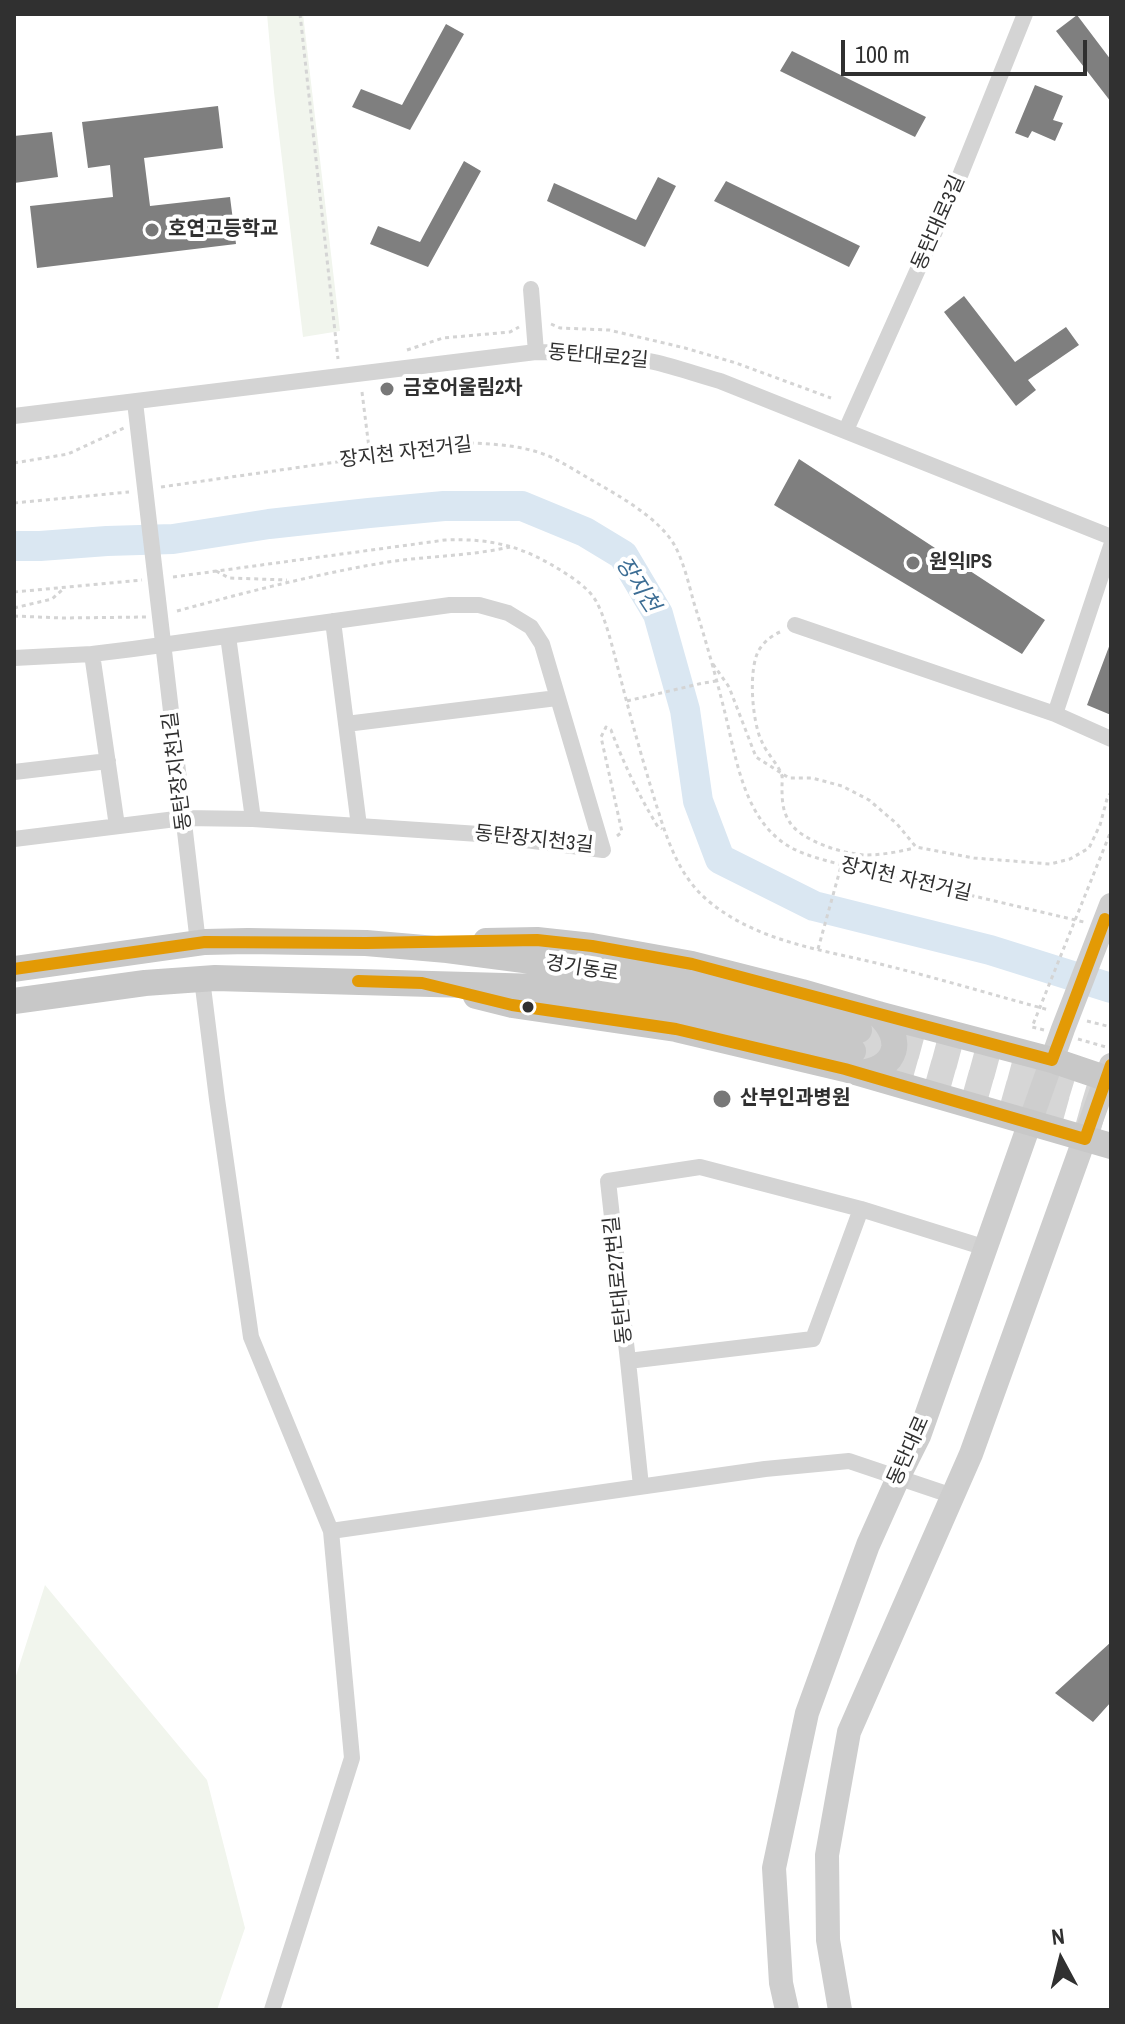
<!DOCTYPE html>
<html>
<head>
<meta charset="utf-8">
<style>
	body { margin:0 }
	#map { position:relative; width:1125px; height:2024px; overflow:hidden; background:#fff; font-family:"Archivo Narrow",sans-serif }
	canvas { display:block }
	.frame { position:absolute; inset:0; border:16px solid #303030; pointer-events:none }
	.north { position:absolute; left:1021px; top:1920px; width:80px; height:80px; -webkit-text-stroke:6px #fff; paint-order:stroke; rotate:353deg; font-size:22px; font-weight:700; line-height:32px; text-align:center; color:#303030 }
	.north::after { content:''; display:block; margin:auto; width:28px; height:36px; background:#303030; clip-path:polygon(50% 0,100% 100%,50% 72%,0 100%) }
	.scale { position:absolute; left:841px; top:40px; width:246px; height:36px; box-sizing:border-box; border:4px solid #303030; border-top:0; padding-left:10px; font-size:24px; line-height:28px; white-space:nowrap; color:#303030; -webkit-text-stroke:6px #fff; paint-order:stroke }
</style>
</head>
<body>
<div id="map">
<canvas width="1125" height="2024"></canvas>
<div class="frame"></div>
<div class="north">N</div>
<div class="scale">100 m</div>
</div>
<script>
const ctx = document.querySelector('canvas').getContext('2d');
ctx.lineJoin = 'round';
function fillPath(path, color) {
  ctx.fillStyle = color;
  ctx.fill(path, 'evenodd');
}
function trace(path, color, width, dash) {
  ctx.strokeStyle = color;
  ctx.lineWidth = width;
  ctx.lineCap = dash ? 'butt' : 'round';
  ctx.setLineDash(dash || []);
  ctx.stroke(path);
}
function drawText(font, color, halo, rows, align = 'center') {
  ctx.font = font + ' "Archivo Narrow","Noto Sans KR",sans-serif';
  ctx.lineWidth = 8;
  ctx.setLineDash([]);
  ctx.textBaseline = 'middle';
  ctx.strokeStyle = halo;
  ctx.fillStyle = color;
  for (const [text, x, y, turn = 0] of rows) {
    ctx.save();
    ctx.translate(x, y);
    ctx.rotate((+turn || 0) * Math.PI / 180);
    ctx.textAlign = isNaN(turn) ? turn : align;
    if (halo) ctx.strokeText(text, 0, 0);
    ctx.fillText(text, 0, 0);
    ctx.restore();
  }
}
const green = new Path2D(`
	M267,14H303L340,331L303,337L274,92Z
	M45,1585L207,1780L245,1928L217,2010H14V1682Z`);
const river = new Path2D(`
	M14,546H40L107,541L173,539L269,524L369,513L444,506H522L585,532L623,555L658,614L685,710L698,801L720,859L814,906L990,950L1111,988`);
const building = new Path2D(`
	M1077,15L1111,60V102L1056,31Z
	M446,24L464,34L410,130L352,107L361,89L402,105Z
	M792,51L926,117L915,137L780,71Z
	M1035,85L1063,96L1053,120L1063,123L1055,141L1032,131L1028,138L1015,133Z
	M218,106L223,148L144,158L150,206L230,197L236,244L37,268L30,206L113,197L110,165L88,168L82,122Z
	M52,132L58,177L14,183V136Z
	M464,161L481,171L428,267L370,244L378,226L420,242Z
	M658,177L676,186L645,247L547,201L554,183L636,220Z
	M726,181L860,246L849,267L714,201Z
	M964,296L1015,362L1066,327L1079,345L1028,380L1036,390L1016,406L944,312Z
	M799,459L1045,620L1022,654L774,505Z
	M1110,644H1111V715L1087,705Z
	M1111,1642V1702L1093,1722L1055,1693Z`);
const primaryTunnel = new Path2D(`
	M859,1030L1042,1079L1111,1100
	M853,1051L1111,1123`);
const path = new Path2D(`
	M300,14L338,359
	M551,324L560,328L609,330L685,348L736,363L831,398
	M407,350L443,338L510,332L519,327
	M362,392L370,456
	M14,463L68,454L124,428
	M161,487L470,443C498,444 527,446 553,458C567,465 581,474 595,482C621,497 660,519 675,546C684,563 689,585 694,603C705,638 715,673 724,709C736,756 743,820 790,847C806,856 825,860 842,865L1084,922
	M14,503L129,492
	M216,571L229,578L287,580
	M173,577L445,540C493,538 525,547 565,573C576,580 589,589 596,601C607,621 614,654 620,676C631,719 643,762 656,804C667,839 678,874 706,899C758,944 828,950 892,967C944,980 997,996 1049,1010
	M14,592L142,580
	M14,608L52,599L62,590
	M177,611C247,592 316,574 388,562C428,556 470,556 510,547
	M14,616L63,618L146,617
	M780,632C773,635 766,640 761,647C747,664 752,723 762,742C766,752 778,765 781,773C783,777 782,782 782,786C782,798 782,810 789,821C800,841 844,854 865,855C882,855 898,852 914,848
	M713,664L729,687L756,757L789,778H812L842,786L869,800L897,824L916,847L974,858L1050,864L1070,859L1089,848L1100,825L1107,799L1111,792
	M627,701L703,683L717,681
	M617,836L622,832L601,737L606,727L611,730C624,764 639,796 658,827L662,829
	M818,949L845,852
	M1087,1021L1111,1027
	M1044,1030L1032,1027L1111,831
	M1078,1039L1106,1047`);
const street = new Path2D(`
	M531,289L536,352
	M135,402L198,943
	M14,416L536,352C576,352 615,353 654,362C676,367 698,375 720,381L1111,537
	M846,430L961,173L1025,14
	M333,621L359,826
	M795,625L1055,714L1111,739
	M228,636L253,819
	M92,654L117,826
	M14,658L92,654L133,649L450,605H479L508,613L531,627L542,644L603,850L479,834L253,819L184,818L14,839
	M1055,714L1111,546
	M346,724L557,698
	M14,772L108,761
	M202,979L217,1099L251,1337L331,1531L765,1469L849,1461L953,1496
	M861,1209L813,1339L628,1361L608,1181L700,1167L861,1209L986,1248
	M628,1361L641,1486
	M272,2010L352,1758L331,1531`);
const secondary = new Path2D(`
	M787,2010L781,1983L774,1868L807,1713L868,1545L898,1478L919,1436L1063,1029L1111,905
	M840,2010L828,1940L827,1855L849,1732L971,1454L1111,1065`);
const primary = new Path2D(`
	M486,941L537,940L592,946L692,964L802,992L878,1014L1052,1060L1111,1080
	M14,969L205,942L248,941L366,943L447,950L570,966L714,992L859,1030
	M476,996L512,1005L676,1029L845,1069L1111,1146
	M14,1001L145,983L215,978L540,987L649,1002L764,1027L853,1051
	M861,1073C898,1067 905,1039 878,1014`);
const bus1 = new Path2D(`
	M14,969L205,942L366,943L537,940L592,946L692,964L1052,1060L1105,919
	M358,981L422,983L512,1005L676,1029L845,1069L1085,1139L1111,1065`);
const markers = [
	[152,230,8,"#787878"],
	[387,389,8,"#787878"],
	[913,563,8,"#787878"],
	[528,1007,7,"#303030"],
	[722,1099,10,"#787878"]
];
const streetNames = [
	["동탄대로3길",939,223,-66],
	["동탄대로2길",598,357,5],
	["장지천 자전거길",406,453,-7],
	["동탄장지천1길",178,771,-97],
	["동탄장지천3길",534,840,6],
	["장지천 자전거길",906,880,13],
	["경기동로",582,969,9],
	["동탄대로27번길",619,1280,-96],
	["동탄대로",909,1451,-66]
];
const poiNames = [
	["호연고등학교",168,230],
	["금호어울림2차",403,389],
	["원익IPS",929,563],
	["산부인과병원",740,1099]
];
const waterNames = [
	["장지천",637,585,57]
];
fillPath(green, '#f1f5ed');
trace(river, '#dae7f2', 30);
fillPath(building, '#7f7f7f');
trace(primaryTunnel, '#d6d6d6', 26, [26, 13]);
trace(path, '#d4d4d4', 3, [4, 4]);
trace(street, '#d4d4d4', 16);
trace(secondary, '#cecece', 24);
trace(primary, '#c8c8c8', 26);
trace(bus1, '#e39a05', 12);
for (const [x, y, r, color] of markers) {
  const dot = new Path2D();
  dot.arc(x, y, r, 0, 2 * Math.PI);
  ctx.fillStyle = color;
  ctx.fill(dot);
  trace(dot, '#fff', 3);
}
drawText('20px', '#303030', '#fff', streetNames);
drawText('bold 20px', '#303030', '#fff', poiNames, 'left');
drawText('italic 22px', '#3c6d94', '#fff', waterNames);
</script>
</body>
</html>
